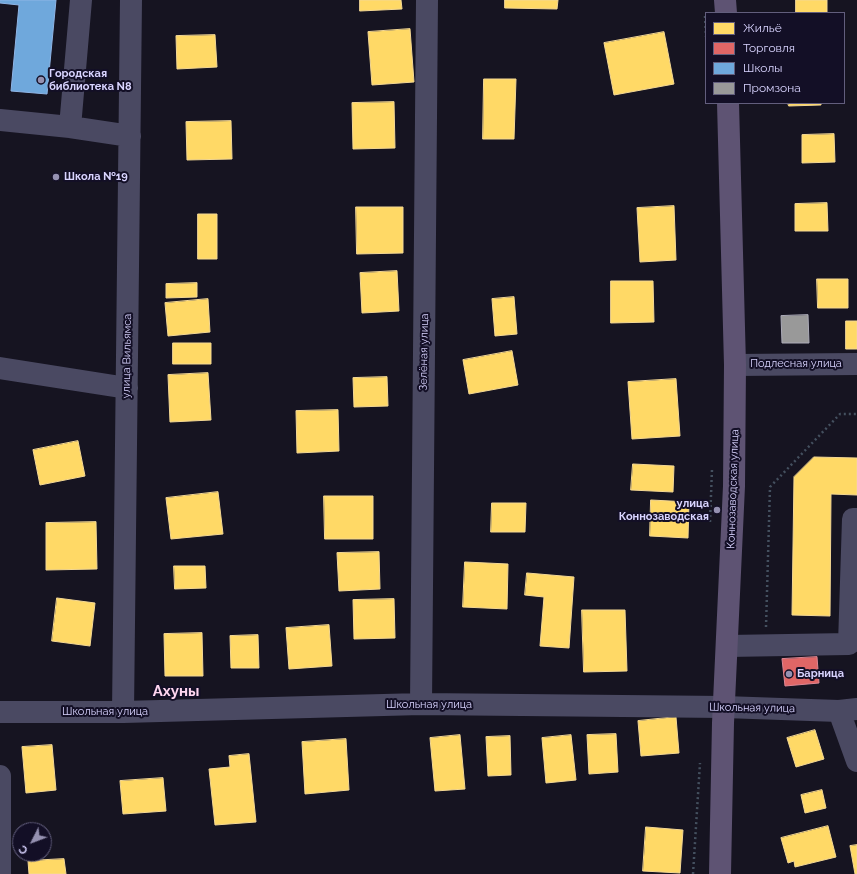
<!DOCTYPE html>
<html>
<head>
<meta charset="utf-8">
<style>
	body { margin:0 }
	#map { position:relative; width:857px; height:874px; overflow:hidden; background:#161421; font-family:Raleway,sans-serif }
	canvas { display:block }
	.legend { position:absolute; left:705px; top:12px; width:140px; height:92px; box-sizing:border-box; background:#130f26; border:1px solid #625e7d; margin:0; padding:5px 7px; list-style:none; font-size:12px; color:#d9d4ff }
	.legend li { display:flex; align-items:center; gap:8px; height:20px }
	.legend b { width:20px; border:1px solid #625e7d }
	.north { position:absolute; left:12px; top:822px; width:40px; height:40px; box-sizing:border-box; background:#130f26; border:1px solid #625e7d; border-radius:50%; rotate:228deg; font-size:11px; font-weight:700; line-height:16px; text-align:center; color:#d9d4ff }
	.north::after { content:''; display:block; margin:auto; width:14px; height:18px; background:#9591b1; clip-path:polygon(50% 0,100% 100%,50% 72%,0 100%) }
</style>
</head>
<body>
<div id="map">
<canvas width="857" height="874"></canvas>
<ul class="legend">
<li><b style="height:11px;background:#ffd966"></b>Жильё</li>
<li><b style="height:11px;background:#e06666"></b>Торговля</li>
<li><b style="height:11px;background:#6fa8dc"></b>Школы</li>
<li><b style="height:11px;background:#999"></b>Промзона</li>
</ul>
<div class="north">С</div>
</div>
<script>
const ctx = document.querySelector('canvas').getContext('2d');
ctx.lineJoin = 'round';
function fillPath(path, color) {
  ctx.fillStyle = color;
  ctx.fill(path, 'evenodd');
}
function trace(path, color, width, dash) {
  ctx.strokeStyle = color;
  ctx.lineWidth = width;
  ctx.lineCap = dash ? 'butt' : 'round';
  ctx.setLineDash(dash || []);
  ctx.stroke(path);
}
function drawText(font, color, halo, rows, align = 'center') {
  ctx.font = font + ' Raleway,sans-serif';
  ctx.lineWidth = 4;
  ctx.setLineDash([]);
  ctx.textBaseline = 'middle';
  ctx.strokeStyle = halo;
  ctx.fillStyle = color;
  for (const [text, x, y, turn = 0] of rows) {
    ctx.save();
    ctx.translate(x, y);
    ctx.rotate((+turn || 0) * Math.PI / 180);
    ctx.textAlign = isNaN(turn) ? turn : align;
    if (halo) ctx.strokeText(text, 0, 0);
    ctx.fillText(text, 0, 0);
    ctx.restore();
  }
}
const homes = new Path2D(`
	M360,0H401L402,9L360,11Z
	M505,0H558L557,9L505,8Z
	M796,0H827V13H796Z
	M410,29L414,82L372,85L368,32Z
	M664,32L674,84L614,95L604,43Z
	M215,35L217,67L177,69L176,36Z
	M484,79H516L514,139H483Z
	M394,102L395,148L353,149L352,103Z
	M788,103H821V105L789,106Z
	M231,121L232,159L187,160L186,122Z
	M834,134L835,162L802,163V135Z
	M827,203L828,231H795V204Z
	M674,206L676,260L640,262L637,208Z
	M356,207H403V253L357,254Z
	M198,214H217V259H198Z
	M397,271L399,311L362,313L360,273Z
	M817,279H848V308H818Z
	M611,281H653L654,322L611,323Z
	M197,283V297L166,298V284Z
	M514,297L517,334L495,336L492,299Z
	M208,299L210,332L168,336L165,303Z
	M846,321H857V349H846Z
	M173,343H211V364H173Z
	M512,351L518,385L469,394L463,360Z
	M208,373L211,420L170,422L168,375Z
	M387,377L388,406L354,407L353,378Z
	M676,379L680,436L632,439L628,382Z
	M338,410L339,451L297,453L296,411Z
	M78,441L85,476L40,485L33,450Z
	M814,457L857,458V495L831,494L830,616L792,615L794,477Z
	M633,464L674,466L673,492L631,490Z
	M218,492L223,534L171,539L166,498Z
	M324,496H373V539H325Z
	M651,500L689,502L688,538L650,536Z
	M492,503H526L525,532H491Z
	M96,522L97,569L46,570V523Z
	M379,552L380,589L339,591L337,553Z
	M465,562L508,564L507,609L463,607Z
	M174,566H205L206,588L175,589Z
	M527,573L574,577L569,648L540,646L544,597L525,595Z
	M57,598L95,603L90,646L52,641Z
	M394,599L395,638L354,639L353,600Z
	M582,610H625L627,671L584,672Z
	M329,625L332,666L289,669L286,628Z
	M202,633L203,676H165L164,634Z
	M258,635L259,668H231L230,636Z
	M676,717L679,753L641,756L638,721Z
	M815,730L824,759L796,767L787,738Z
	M616,734L618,772L589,774L587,735Z
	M460,735L465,789L435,791L430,738Z
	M571,735L576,780L546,783L542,738Z
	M510,736L511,775L488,776L486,737Z
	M346,739L349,790L305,794L302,742Z
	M52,745L56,790L26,793L22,747Z
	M249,754L256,822L215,825L209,769L230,767L229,756Z
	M163,778L166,811L123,814L120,781Z
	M822,790L826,808L805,813L801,795Z
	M828,826L836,857L795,867L794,861L788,863L781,838Z
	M646,827L683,830L680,873L643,871Z
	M857,845V874H855L850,846Z
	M64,859L66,874H29L28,861Z`);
const shops = new Path2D(`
	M817,657L819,683L785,686L782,659Z`);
const schools = new Path2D(`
	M0,0H56L47,94L11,91L19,5L0,3Z`);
const industry = new Path2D(`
	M808,315L809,343H782L781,316Z`);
const path = new Path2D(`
	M705,16L706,37
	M710,522L712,469
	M766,627L770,487L840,414H857
	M693,874L700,763`);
const minor = new Path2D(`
	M81,0L70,127L130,136
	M0,120L70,127
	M735,365L857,364
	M0,368L127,388
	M727,646L849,644L853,519H857
	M421,704L427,0
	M839,711L857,761
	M0,712H123L421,704L724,707L839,711L857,709
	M123,712L131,0
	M0,776V874`);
const major = new Path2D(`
	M725,0L726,13
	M720,874L723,723L734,486L735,365L728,103`);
const markers = [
	[41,80,4,"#9591b1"],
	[56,177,4,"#9591b1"],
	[717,510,4,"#9591b1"],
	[789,674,4,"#9591b1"]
];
const poiNames = [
	["Городская",49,74],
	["библиотека N8",49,87],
	["Школа №19",64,177],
	["улица",709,504,"right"],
	["Коннозаводская",709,517,"right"],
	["Барница",797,674]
];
const streetNames = [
	["Зелёная улица",424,352,-89],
	["улица Вильямса",127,356,-89],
	["Подлесная улица",796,364],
	["Коннозаводская улица",733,489,-88],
	["Школьная улица",429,705],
	["Школьная улица",752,708,1],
	["Школьная улица",105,712]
];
const districtNames = [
	["Ахуны",176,691]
];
fillPath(homes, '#ffd966');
trace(homes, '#f4d894', 1);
fillPath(shops, '#e06666');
trace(shops, '#de8794', 1);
fillPath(schools, '#6fa8dc');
trace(schools, '#8fb5e6', 1);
fillPath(industry, '#999');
trace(industry, '#acabb8', 1);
trace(path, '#44505f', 2.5, [2, 3]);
trace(minor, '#4a4962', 22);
trace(major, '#5e5373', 22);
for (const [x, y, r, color] of markers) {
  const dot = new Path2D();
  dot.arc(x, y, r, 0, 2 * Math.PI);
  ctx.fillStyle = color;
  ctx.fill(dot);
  trace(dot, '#130f26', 1.5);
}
drawText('bold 11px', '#d9d4ff', '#130f26', poiNames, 'left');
drawText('11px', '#d9d4ff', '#130f26', streetNames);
drawText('bold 15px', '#ffd6f0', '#130f26', districtNames);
</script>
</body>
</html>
